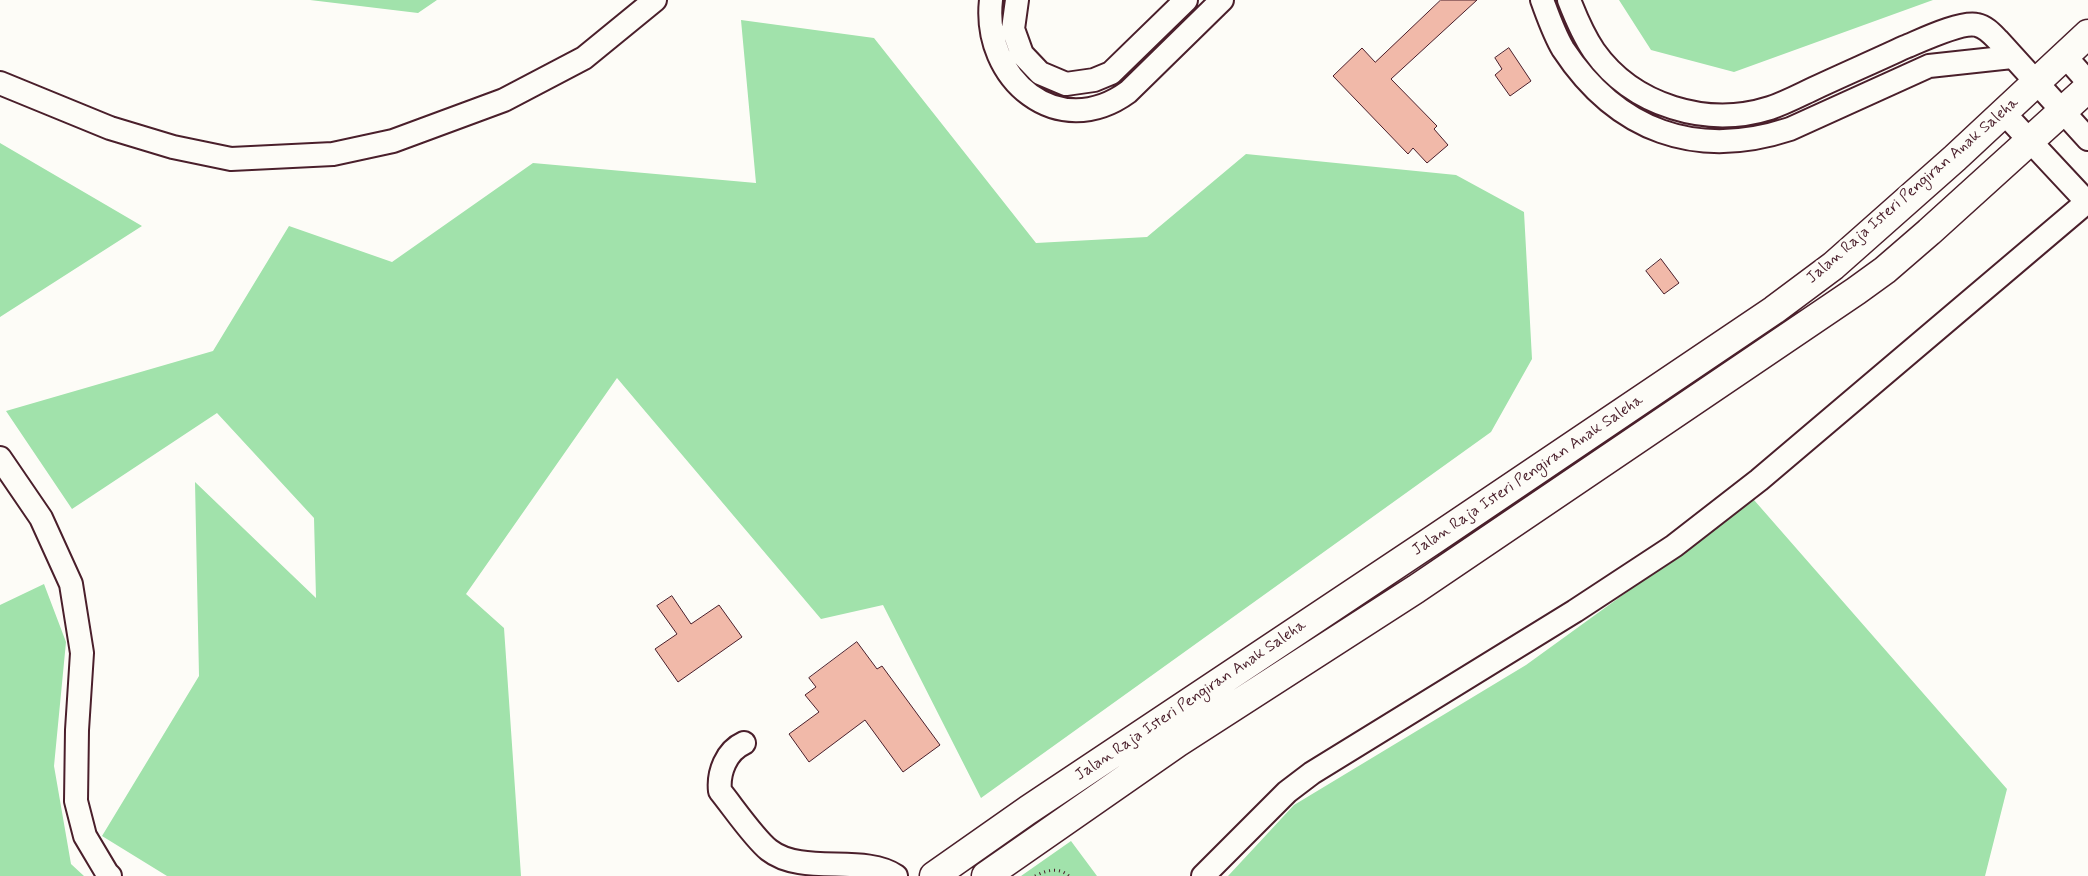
<!DOCTYPE html>
<html>
<head>
<meta charset="utf-8">
<style>
	body { margin:0 }
	canvas { display:block; background:#fdfcf7 }
</style>
</head>
<body>
<canvas width="2088" height="876"></canvas>
<script>
const ctx = document.querySelector('canvas').getContext('2d');
ctx.lineJoin = 'round';
function fillPath(path, color) {
  ctx.fillStyle = color;
  ctx.fill(path, 'evenodd');
}
function trace(path, color, width, dash) {
  ctx.strokeStyle = color;
  ctx.lineWidth = width;
  ctx.lineCap = dash ? 'butt' : 'round';
  ctx.setLineDash(dash || []);
  ctx.stroke(path);
}
function drawText(font, color, halo, rows, align = 'center') {
  ctx.font = font + ' Mynerve,sans-serif';
  ctx.lineWidth = 5;
  ctx.setLineDash([]);
  ctx.textBaseline = 'middle';
  ctx.strokeStyle = halo;
  ctx.fillStyle = color;
  for (const [text, x, y, turn = 0] of rows) {
    ctx.save();
    ctx.translate(x, y);
    ctx.rotate((+turn || 0) * Math.PI / 180);
    ctx.textAlign = isNaN(turn) ? turn : align;
    if (halo) ctx.strokeText(text, 0, 0);
    ctx.fillText(text, 0, 0);
    ctx.restore();
  }
}
const green = new Path2D(`
	M310,0H437L418,13Z
	M1619,0H1933L1734,72L1651,50Z
	M741,20L874,38L1036,243L1147,237L1246,154L1456,175L1524,212L1532,359L1491,432L981,798L883,605L821,619L617,378L466,594L504,628L521,876H167L102,836L199,676L195,482L316,598L314,518L217,413L72,509L6,411L213,351L289,226L392,262L533,163L756,183Z
	M0,143L142,226L0,317Z
	M1754,500L2007,789L1985,876H1228L1294,805L1526,665Z
	M44,584L66,642L54,766L71,864L84,876H0V605Z
	M1071,841L1097,876H1021Z`);
const building = new Path2D(`
	M1441,0H1477L1391,79L1437,126L1434,129L1448,145L1427,163L1413,148L1408,154L1333,76L1362,48L1375,62Z
	M1509,48L1531,81L1510,96L1495,75L1502,69L1495,58Z
	M1661,259L1679,283L1664,294L1646,271Z
	M672,596L691,624L719,605L742,637L678,682L655,649L677,634L657,606Z
	M857,642L877,669L882,666L940,745L903,772L865,720L809,762L789,734L819,712L805,695L816,687L809,678Z`);
const path = new Path2D(`
	M1035,876C1046,870 1059,867 1069,876`);
const minor = new Path2D(`
	M991,0C982,79 1058,143 1128,92L1222,0
	M1017,0L1013,29L1022,54L1040,73L1066,84L1094,80L1111,73L1186,0
	M1542,0C1548,16 1554,34 1563,49C1617,131 1696,160 1790,129L1929,66L2012,57
	M1569,0C1576,18 1583,35 1594,51C1633,106 1707,128 1770,108C1785,103 1800,95 1815,88C1845,74 1875,61 1905,47C1920,41 1961,21 1977,25C1986,27 1992,34 1998,40L2088,139
	M2065,56L2088,82
	M0,83L110,128L173,147L231,159L333,154L393,141L504,100L584,58L655,0
	M2003,112L2088,203
	M0,458L41,518L71,584L82,653L77,730L76,801L85,836L107,873L110,876
	M744,743C726,751 718,773 720,791C733,807 754,838 769,850C802,876 864,854 896,876
	M1203,876L1287,792L1312,773L1575,611L1674,546L1759,480L2087,202`);
const major = new Path2D(`
	M934,876L1028,810L1433,540L1774,310L1833,266L1955,158L2088,34
	M986,876L1177,743L1416,589L1856,291L1885,270L1929,232L2088,88`);
const streetNames = [
	["Jalan Raja Isteri Pengiran Anak Saleha",1913,191,-41],
	["Jalan Raja Isteri Pengiran Anak Saleha",1528,476,-34],
	["Jalan Raja Isteri Pengiran Anak Saleha",1191,701,-34]
];
fillPath(green, '#a1e2ab');
fillPath(building, '#f1b9a9');
trace(building, '#4a1f2b', 1);
trace(minor, '#4a1f2b', 26);
trace(major, '#4a1f2b', 31);
trace(path, '#4a1f2b', 3, [1, 4]);
trace(minor, '#fdfcf7', 22);
trace(major, '#fdfcf7', 28);
drawText('16px', '#4a1f2b', '#fdfcf7', streetNames);
</script>
</body>
</html>
